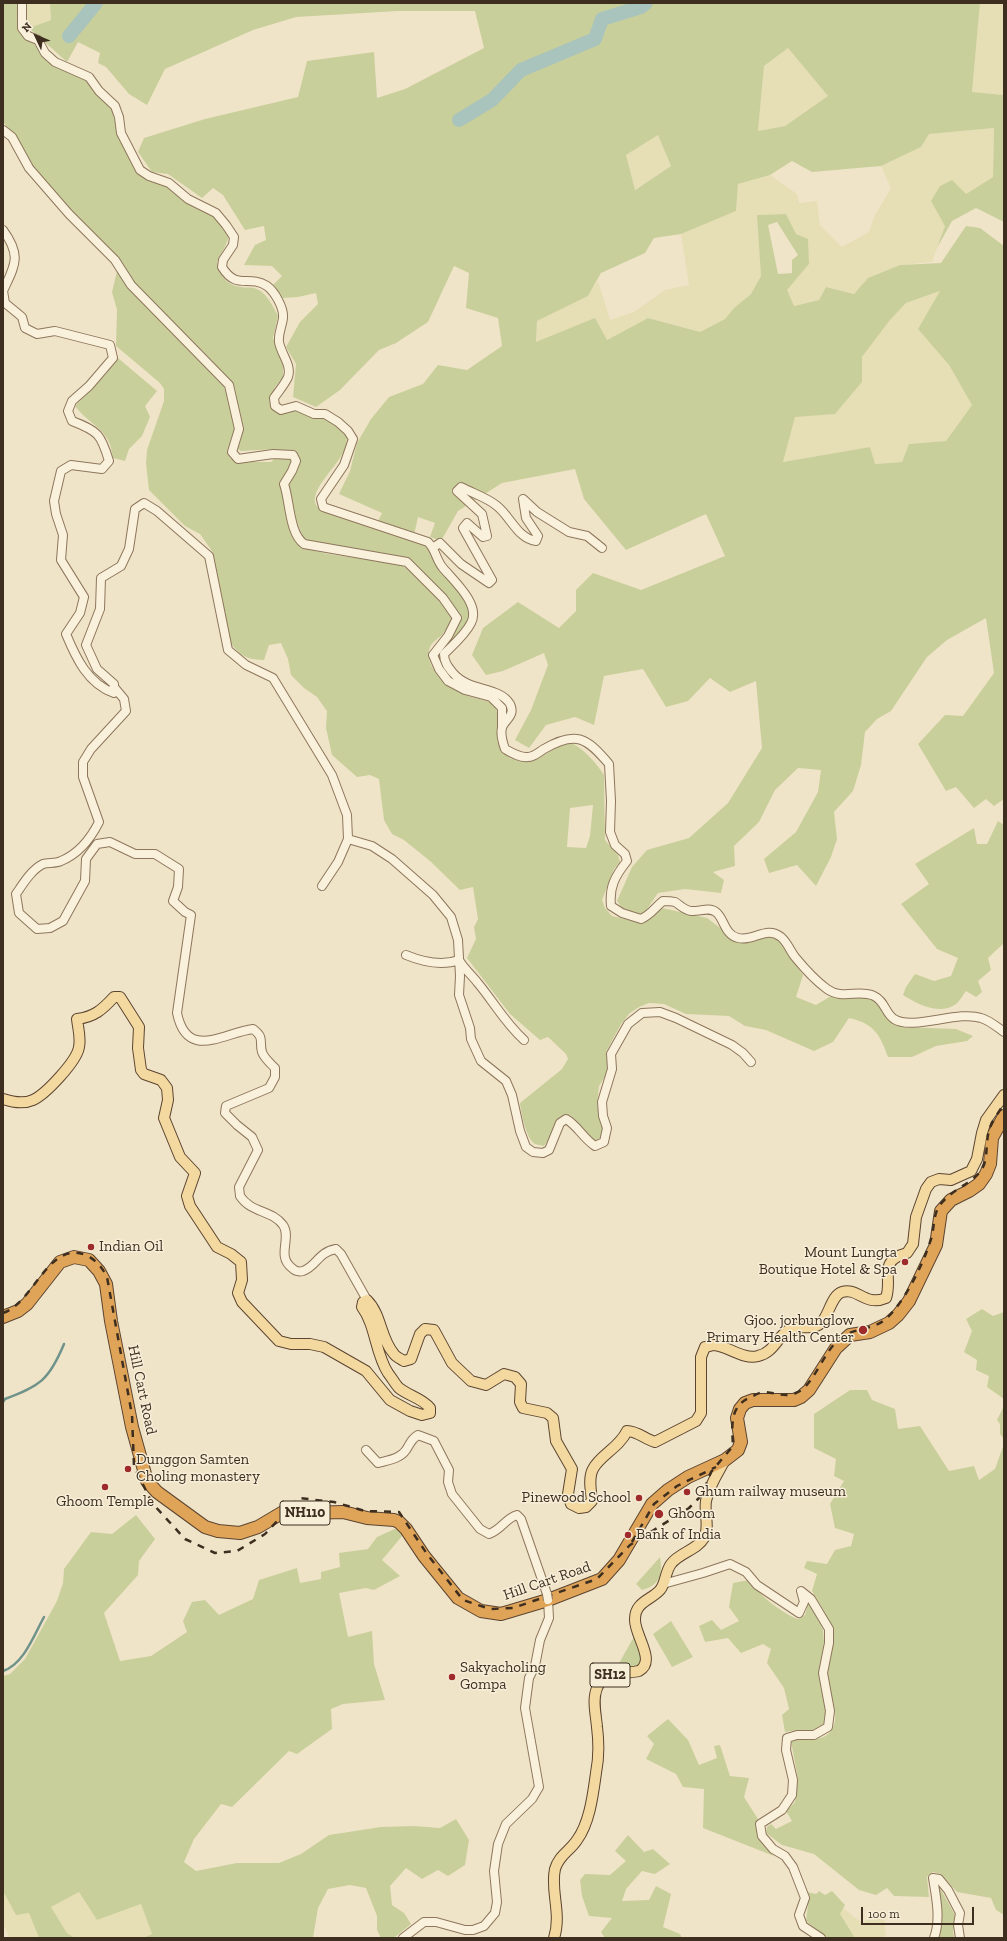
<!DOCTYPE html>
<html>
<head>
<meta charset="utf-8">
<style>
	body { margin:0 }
	#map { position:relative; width:1007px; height:1941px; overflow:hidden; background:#f0e4c8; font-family:"Zilla Slab",serif }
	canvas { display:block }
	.frame { position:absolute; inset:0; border:4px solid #3d2e20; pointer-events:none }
	.north { position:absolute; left:16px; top:16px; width:40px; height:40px; -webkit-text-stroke:3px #f7eed8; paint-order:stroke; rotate:314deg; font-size:11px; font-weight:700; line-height:16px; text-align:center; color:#3d2e20 }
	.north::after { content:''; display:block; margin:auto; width:14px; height:18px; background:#3d2e20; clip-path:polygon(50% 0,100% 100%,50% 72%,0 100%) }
	.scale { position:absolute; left:861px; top:1907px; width:113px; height:18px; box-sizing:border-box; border:2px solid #3d2e20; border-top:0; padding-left:5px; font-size:12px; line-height:14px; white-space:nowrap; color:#3d2e20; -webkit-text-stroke:3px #f7eed8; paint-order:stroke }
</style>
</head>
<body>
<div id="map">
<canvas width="1007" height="1941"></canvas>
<div class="frame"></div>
<div class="north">N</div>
<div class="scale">100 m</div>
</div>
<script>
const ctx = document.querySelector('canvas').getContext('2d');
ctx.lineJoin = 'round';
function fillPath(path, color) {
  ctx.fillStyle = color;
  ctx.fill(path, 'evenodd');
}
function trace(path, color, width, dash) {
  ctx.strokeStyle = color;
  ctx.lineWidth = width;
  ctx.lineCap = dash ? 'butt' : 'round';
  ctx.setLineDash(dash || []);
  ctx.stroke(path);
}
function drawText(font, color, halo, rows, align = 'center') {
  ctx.font = font + ' "Zilla Slab",serif';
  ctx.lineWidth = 3;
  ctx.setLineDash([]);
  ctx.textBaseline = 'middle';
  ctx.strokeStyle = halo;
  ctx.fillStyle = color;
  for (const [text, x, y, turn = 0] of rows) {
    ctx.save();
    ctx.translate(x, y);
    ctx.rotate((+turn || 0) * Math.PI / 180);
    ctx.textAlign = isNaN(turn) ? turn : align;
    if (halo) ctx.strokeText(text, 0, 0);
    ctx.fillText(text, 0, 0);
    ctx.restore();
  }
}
const farmland = new Path2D(`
	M26,3H50L51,20L29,28L26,22Z
	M980,3H1004V95L972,92Z
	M788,48L828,96L785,126L758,131L764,66Z
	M994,128L993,177L966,194L945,226L932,262L900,265L868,278L854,294L826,287L819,300L794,306L786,290L809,264L786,214L758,215L761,276L751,294L734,308L725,319L700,332L648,318L607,340L536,342L537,321L588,296L598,281L610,320L634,312L665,290L689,285L681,234L736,211L738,184L770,175L797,194L799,203L817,201L820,225L842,247L869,232L874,217L891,188L881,166L921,147L929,134Z
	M658,135L671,166L634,190L626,155Z
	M941,291L918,329L949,365L972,405L946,441L909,444L902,462L874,464L870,447L783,462L795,416L835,414L862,382V357L890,320L906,303Z
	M3,1891L16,1914L29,1913L39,1938H10L3,1924Z
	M79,1892L97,1920L141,1904L152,1934L143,1938H75L67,1933L51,1907Z
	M843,1908L862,1923L871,1917L884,1916L886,1936L877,1938H855L840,1914Z`);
const green = new Path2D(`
	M3,3H17V26L21,34L34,44L56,66L86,78L99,93L112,111L118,134L136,171L146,180L162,183L171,188L186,203L213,216L229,233C228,245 221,252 217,262C221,276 226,285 241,287C245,288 250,287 254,288C266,291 273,306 278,316L273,338L283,366V377L275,387L271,399V406L279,414C283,413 289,411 294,410C300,410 321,415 327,418C379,441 312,476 315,502C316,507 321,510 325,512L420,541L430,548L437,566L457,585L470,609L469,622L443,653L450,672C469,681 500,691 509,711L507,716L505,708C478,695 445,685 436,654L459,618L456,609L448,598L401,558L388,554L308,542L304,539L292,509L291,495L287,483L295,453L275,449L241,451L236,448L243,427L231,384L190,339L131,283L73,213L30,165L14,135L3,122Z
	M50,3H93L67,38L97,3H980L972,92L1004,95V222L976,208L952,221L937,248L945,226L931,201L940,186L952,180L966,194L993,177L994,128L929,134L921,147L881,166L812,172L792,161L770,175L738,184L736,211L681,234L654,238L645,253L601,273L588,296L537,321L536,342L595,318L607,340L648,318L700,332L725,319L734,308L751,294L761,276L757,215L786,214L796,234L808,239L809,264L787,290L794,306L819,300L826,287L854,294L868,278L900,265L941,263L966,226L980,228L1004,246V799L994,806L986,799L974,808L956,787L946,791L918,744L945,715L963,716L994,673L986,618L947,640L927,657L891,711L877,719L865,732L861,765L853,791L834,812L837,839L831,857L816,886L797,865L769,873L764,859L796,832L818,792L821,770L798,768L775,790L759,822L734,846L735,866L713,872L724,880L721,893L685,889L658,893L643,915L624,911L617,901L632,867L647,850L689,838L728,803L762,748L756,681L730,692L710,678L688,701L666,707L643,669L604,676L594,725L575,717L546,725L529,748L515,740L531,710L548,665L544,653L503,671L486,675L472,655L483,628L518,602L559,628L576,611V590L593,573L641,590L725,556L706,514L626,550L584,499L575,469L502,483L458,511L441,541L430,537L435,523L418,517L414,535L378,521L382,513L339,494L350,471L357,443L371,419L389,397L423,384L438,365L467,370L502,346L498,318L466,308L469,273L454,266L428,322L396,343L379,350L340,390L316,407L293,397L296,364L286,347L300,322L318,304L316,293L298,297L283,298L273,285L282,276L272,266L244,265L255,245L266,240L264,226L245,230L223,195L213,188L202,198L168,174L152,172L138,152L144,138L205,119L298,97L307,61L374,52L377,98L405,89L484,48L475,11H398L296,17L253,30L165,69L147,105L129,94L106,67L98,63L100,53L78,42L67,62L29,28L51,20ZM788,48L828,96L785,126L758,131L764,66ZM658,135L671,166L635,190L626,155ZM777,222L798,255L792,260V273L778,274L768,225ZM940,291L918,329L949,365L972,405L946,441L909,444L902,462L875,464L870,447L783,462L795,417L835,414L862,382V357L890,320L906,303Z
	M117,271L130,288L223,385L227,393L235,427L227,451L230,458L241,462H271L275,458H291L293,463L281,484L304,548L328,554L392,563L405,567L441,598L453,618C449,624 446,629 443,634C439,638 432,642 430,647C422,668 451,690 468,696C477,699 485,700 494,704L498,714L497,740L502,752L511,759L525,761L538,759L567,741C581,746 596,762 604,775L605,840L618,855L620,862L614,869L602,900L605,908L612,916L641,923L652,917L658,907L707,918L736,940C750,938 775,930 785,946C791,956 795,965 803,975L796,997L816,1005L831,996L869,998L878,1002L891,1019L902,1027L956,1029L973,1036L967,1041L936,1046L912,1057H888C880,1034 873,1023 849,1018L833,1042L814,1051L766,1030L745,1026L729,1016L686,1014L664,1004L649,1003L639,1007L630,1013L621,1024L606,1052L609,1070L599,1086L597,1105L599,1114L604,1127L602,1139L594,1142L578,1128L577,1121L570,1115L563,1116L544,1146C542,1145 537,1145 535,1144C526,1139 521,1112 520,1103L562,1069L568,1059L566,1054L548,1037L540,1040L510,1014L467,958L476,939L474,927L478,919L473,887L460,890L430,861L404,840L392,834L384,820L379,779L370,775L357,777L332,755L326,728L327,711L317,697L304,688L291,675L288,659L281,643L269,645L264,660C244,659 241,656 228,640L212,551L200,534L185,526L149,490L146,463L147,450L164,401V389L160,383L116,346L117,310L112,292ZM593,805L590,836L586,848L567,847L570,808Z
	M118,358L157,391L145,406L150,417L142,436L129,449L125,461L113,458C112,453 111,445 108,440C100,426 84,419 75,406L106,374Z
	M998,821L1004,825V943L988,958L991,970L978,981L982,992L976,997L966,991C963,995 960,1001 956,1004C940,1016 917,1004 903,995L906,987L915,974L934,981L951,976L958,958L937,949L901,904L929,884L915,864L974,828L977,844H987Z
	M982,1309L993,1316L1004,1312V1399L987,1387L989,1376L976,1370L977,1360L964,1352L972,1331L966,1319Z
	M850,1390H867L872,1400L895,1409L898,1429L920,1426L949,1471L974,1466L979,1480L995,1469L1004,1444V1915L996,1910L991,1898L957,1892L941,1874L933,1872L927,1877L929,1897L894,1896L887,1888L876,1895L859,1890L814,1854L782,1845L766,1833L767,1827L771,1824L776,1829L792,1821L786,1811L795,1802L798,1779L791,1741C805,1737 820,1744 831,1731C843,1715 826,1689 826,1671C826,1658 834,1642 831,1629C828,1615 819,1603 812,1591L817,1574L804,1568L807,1561L827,1564L835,1550L851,1546L854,1534L835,1528L830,1504L844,1481L834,1476L836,1459L814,1448V1414Z
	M1004,1406V1439L1000,1434V1424L997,1420Z
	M136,1515L155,1539L139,1561L138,1575L104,1613L120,1661L151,1656L187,1632L183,1621L192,1602L205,1600L219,1615L253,1599L259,1580L297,1568L300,1583L321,1579V1572L340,1567L339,1553L368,1549L377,1537L397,1528L403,1535L382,1560L400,1576L374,1590L366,1588L339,1593L348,1637L372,1631L374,1664L385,1700L343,1704L331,1709L332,1729L297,1754L289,1751L232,1807L221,1804L194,1839L184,1862L196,1871L237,1863H279L301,1854L329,1835L381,1827L414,1826L440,1828L456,1819L469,1840L465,1865L448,1876L438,1870L422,1879L406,1868L390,1886L392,1905L404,1913L411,1924L394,1938H381L377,1930V1916L366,1888L350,1885L328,1889L318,1908L313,1938H143L152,1934L141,1904L97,1920L79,1892L51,1907L67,1933L75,1938H39L29,1913L16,1915L3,1891V1676L10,1674L25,1659L57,1601L63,1583L64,1569L91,1532L112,1534Z
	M660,1557C663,1575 660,1585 642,1590L636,1584Z
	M749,1580C760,1596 779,1611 797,1619L805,1615L807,1608V1601L817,1616L823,1630L824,1642L819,1673L827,1710L824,1726C809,1735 801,1728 785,1732L782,1715L789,1709L784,1688L767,1663L771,1649L763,1644L741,1653L728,1638L705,1642L699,1626L712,1620L721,1630L739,1621L729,1607L733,1583Z
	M671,1621L693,1657L672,1667L653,1634Z
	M635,1635L644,1659L640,1666L628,1669L618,1665Z
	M668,1719L688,1740L699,1765L717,1758L714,1746L720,1745L730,1776L749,1778L744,1797L758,1819C753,1836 764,1844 774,1856L703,1828L704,1789L683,1787L676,1774L646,1759L654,1744L647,1736Z
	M628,1835L644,1852L653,1849L670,1864L655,1874L642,1871L626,1889L622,1901L649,1900L656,1886L671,1894L663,1927L680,1934L682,1938H605L601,1932L612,1918L589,1916L582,1896L580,1880L585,1874L610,1875L626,1861L615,1851Z
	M936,1881L955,1915L953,1931L954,1938H939L941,1925Z
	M819,1891L825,1895L832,1891L845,1905L840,1914L855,1938H828L806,1921L808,1905L807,1892L816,1894Z`);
const stream = new Path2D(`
	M3,1402L5,1399C40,1386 49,1380 64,1344
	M3,1671C24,1664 34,1635 44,1617`);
const river = new Path2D(`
	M69,36L96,3
	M459,120L492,100L521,70L595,39L602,19L641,7L646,3`);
const minor = new Path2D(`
	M22,3V28L28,36L38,40L45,53L55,62L89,77L99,91L115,106L119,117L121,133L140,170L149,176L169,183L188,199L216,213L226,225L234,237L233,245L223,260L222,267C237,291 248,274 267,286C275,292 284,308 283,318C282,327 278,333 279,342C281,354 292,365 288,377C285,384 278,392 274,398L275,406L281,410L296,406L314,414H325L338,422L348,431L353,439L344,465L321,499L323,507L428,542C436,550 436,560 443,568C454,581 481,605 471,623C465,635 453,645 444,654C444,662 448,667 453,673C469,692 499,686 510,704C516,716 504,720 502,728C500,735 503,743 505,749C512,753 520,758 528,757C534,757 539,752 544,749C576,730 587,738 609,764L611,801L610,832L615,845L625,854L627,861C615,876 609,887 611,906L622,913L641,919C652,914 654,908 663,901C667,901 671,901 675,902C680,905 684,910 691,911C699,912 710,906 717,913C724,919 725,935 738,938C754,942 766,925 781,937C788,943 790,951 795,957C804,968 816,981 827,989C842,1000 859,989 874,996C885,1001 885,1013 894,1019C913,1031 958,1010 981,1018C989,1020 997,1027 1004,1032
	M3,130L12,137L29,168L69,214L115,260L131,285L229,385L239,429L232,452L238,459L273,454L293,455L296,461L292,471L284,484C290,501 289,533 304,544L407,562L443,598L457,618L448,636L433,655L439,669L448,681L465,690L491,697L502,708V728
	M3,230C22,256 15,265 3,291
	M3,291L5,303L22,317L25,328L37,334L55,331L110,345L113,358L89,386L72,401L68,411L72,421C98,431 101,434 109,461L102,469L71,465L61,471L54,501L56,514L63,535L61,560L84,597L80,613L66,634C76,658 88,684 114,693V684L97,669L86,645L100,609L101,578L121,566L129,549L135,509L144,503L157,511L209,556L228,650L246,665L273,678L332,775L347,815L348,839L338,862L322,886
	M434,547L440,543L461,564L489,583L492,580L463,528L467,523L483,537L487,536L482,514L457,491L461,487C472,493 488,498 497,506C510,516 518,539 536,541L538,536L526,518L523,499L537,512L569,532L587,536L602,548
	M114,687L124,699L126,711L91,749L83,762V777L99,822C91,838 78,854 61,861C55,864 48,862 43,864C31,870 23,884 16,894L19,913L37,929L50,928L63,921L85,881L86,859L97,844L110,842L135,854H155L179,869L178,887L173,901L185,912L191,915L177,1013C187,1061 223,1033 253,1029C265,1038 259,1041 262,1052C264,1058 270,1063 275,1068V1077L269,1088L226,1106L225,1113L237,1125L252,1137L258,1150L239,1187L240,1196C251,1213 272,1210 283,1225C292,1238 276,1256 292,1268C295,1271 299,1272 303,1271C317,1266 318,1252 336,1249L341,1254L367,1300
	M348,839L372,846L392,859L433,895L451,917L458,940L460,976L459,995L470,1028L471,1039L481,1061L506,1081L512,1095L520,1131L526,1147L533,1152L543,1153L549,1150L560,1123L566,1119C577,1125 583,1138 595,1146L604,1142L607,1128L603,1116L602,1102L612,1069L611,1054L628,1024L642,1013L660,1012L676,1018L732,1045L743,1053L751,1062
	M406,955C423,962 442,966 459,960C464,969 471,974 477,982C494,1002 504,1022 524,1040
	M366,1450L378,1463C388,1460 400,1459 406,1450C411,1443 410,1440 418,1435L434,1441L449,1470L448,1482L452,1494L480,1529L489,1534C501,1530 506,1518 517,1515L521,1519L547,1594
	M663,1584L703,1573L730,1564L746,1572L757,1585L799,1613L804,1602L801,1591L811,1599L829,1629V1643L823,1673L830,1711L828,1727L814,1735H797L787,1738L786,1750L793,1780L792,1795L782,1810L760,1824L762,1836L773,1849L785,1856L793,1867L805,1898L799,1915L803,1926L821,1938
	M403,1938L424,1922H436L465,1930H473L484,1926L495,1913L497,1902L494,1871L498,1844L506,1824L532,1799L539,1787L525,1708L529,1678L535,1666L540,1640L549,1618L548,1600
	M934,1938C941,1919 936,1897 933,1878L939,1879L948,1890L960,1913L958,1925L960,1938`);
const major = new Path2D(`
	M3,1099C12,1102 24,1104 33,1100C46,1094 77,1061 79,1047C81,1038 78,1028 77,1019C94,1017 102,1010 114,997H120L139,1027L138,1048L141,1070L144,1074L161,1080L167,1088L168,1100L164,1118L180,1157L195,1173L187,1196L190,1206L217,1247L231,1254L241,1262L242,1280L238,1293L242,1302L279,1341L291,1344H310L324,1347L366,1371L390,1400L410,1411L422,1415L430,1413V1408C422,1398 409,1396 399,1388C395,1384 392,1378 388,1373C375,1353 376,1326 362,1307L363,1302L367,1300C382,1315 380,1338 394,1354C396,1357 401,1359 404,1361L411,1359L420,1334L425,1329L434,1330L452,1363L471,1381L486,1385L504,1374L515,1377L521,1384L520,1402L523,1408L547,1413L553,1418L556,1441L572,1469L568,1494L571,1504L579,1508L586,1507L592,1501C591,1491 588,1478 593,1469C600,1455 619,1448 627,1431C637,1431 645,1439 655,1442L696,1421L701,1413V1357L705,1347C707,1347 711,1345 714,1345C728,1346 743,1360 758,1356C773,1353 777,1338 787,1331C797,1323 814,1332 822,1322C829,1314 832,1295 842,1292C858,1287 865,1307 886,1298C893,1278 877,1261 907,1253L913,1244L916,1217L926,1189L931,1182L939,1179L951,1180L971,1171L977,1159L982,1133L986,1120L1004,1095
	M554,1938C562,1913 550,1891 555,1869C559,1855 570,1851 577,1840C590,1822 593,1794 596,1773C599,1758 599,1743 597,1727C596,1715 592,1700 597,1688C603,1671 625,1674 639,1671C657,1661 634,1635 635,1619C635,1602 651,1600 660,1590C666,1583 665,1572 671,1564C679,1553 697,1550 704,1538C710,1527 704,1513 706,1501C709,1486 718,1473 725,1460`);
const highway = new Path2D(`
	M3,1317L18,1311L27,1304L60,1262L74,1257L89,1260L99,1271L106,1284L111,1321L132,1427L147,1481L157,1492L205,1527L218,1531L240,1533L258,1527L285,1511L309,1513L343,1512L367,1518L394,1520L399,1522L406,1529L424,1556L458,1598L481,1611L501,1614L548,1600L602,1579L619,1560L652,1504L668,1490L688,1477L725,1460L738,1450L741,1442L737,1418L740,1409L745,1403L753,1400H794L801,1397L809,1390L836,1348L850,1335L870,1332L889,1323L898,1315L909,1301L936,1245L941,1211L951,1200L969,1191L979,1184L986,1174L990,1164L992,1138L1004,1116`);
const rail = new Path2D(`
	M3,1313C34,1303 48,1240 86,1255C96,1260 102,1267 107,1277L132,1415L134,1466L152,1503L185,1539L215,1553L237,1551L265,1534L299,1498L334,1502L365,1511L399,1512L427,1554L463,1600L490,1609L513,1608L597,1579L630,1545L689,1508L702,1495L711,1472L733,1446C732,1426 729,1406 751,1397C755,1395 760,1392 765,1392C778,1393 787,1399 800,1391C814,1382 824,1353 838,1340C852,1327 873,1331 887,1318C904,1302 923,1265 930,1242C934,1232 933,1220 937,1210C946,1192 968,1186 980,1172C989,1161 985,1143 989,1131C991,1122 999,1112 1004,1104
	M632,1542L654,1504L677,1486L716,1467`);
const minorBridge = new Path2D(`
	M547,1594L548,1600`);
const markers = [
	[91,1247,4,"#9e2a2b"],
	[905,1262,4,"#9e2a2b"],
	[863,1330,5,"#9e2a2b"],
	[128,1469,4,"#9e2a2b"],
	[105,1487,4,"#9e2a2b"],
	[687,1492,4,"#9e2a2b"],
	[639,1498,4,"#9e2a2b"],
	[659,1514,5,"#9e2a2b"],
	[628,1535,4,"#9e2a2b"],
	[452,1677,4,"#9e2a2b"]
];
const shields = [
	[305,1513,50],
	[610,1675,40]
];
const shieldNames = [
	["NH110",305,1513],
	["SH12",610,1675]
];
const poiNames = [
	["Indian Oil",99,1247],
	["Mount Lungta",897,1253,"right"],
	["Boutique Hotel & Spa",897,1270,"right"],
	["Gjoo. jorbunglow",854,1321,"right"],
	["Primary Health Center",854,1338,"right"],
	["Dunggon Samten",136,1460],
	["Choling monastery",136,1477],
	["Ghum railway museum",695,1492],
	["Pinewood School",631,1498,"right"],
	["Ghoom Temple",105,1502,"center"],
	["Ghoom",668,1514],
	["Bank of India",636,1535],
	["Sakyacholing",460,1668],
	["Gompa",460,1685]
];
const streetNames = [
	["Hill Cart Road",142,1390,78],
	["Hill Cart Road",547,1581,-19]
];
fillPath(farmland, '#e6deb5');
fillPath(green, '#c9cf9b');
trace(stream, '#6f938a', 2.5);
trace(river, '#a9c4bc', 14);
trace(minor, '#8d765c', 10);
trace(major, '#5b4430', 12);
trace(highway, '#5b4430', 14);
trace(minor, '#faf1dc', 8);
trace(major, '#f3d9a0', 10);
trace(highway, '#e0a458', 12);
trace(rail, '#3d2e20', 2.5, [7, 7]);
trace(minorBridge, '#8d765c', 10, []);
trace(minorBridge, '#faf1dc', 8);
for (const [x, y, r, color] of markers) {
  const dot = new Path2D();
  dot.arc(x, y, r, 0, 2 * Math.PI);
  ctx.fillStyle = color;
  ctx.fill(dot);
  trace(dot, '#f7eed8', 1.5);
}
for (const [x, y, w] of shields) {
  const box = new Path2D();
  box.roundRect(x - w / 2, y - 12, w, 24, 3);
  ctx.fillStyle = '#f7eed8';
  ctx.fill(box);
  trace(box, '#3d2e20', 1);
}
drawText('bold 14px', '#3d2e20', null, shieldNames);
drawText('15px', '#3d2e20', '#f7eed8', poiNames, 'left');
drawText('15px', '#3d2e20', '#f7eed8', streetNames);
</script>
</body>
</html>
